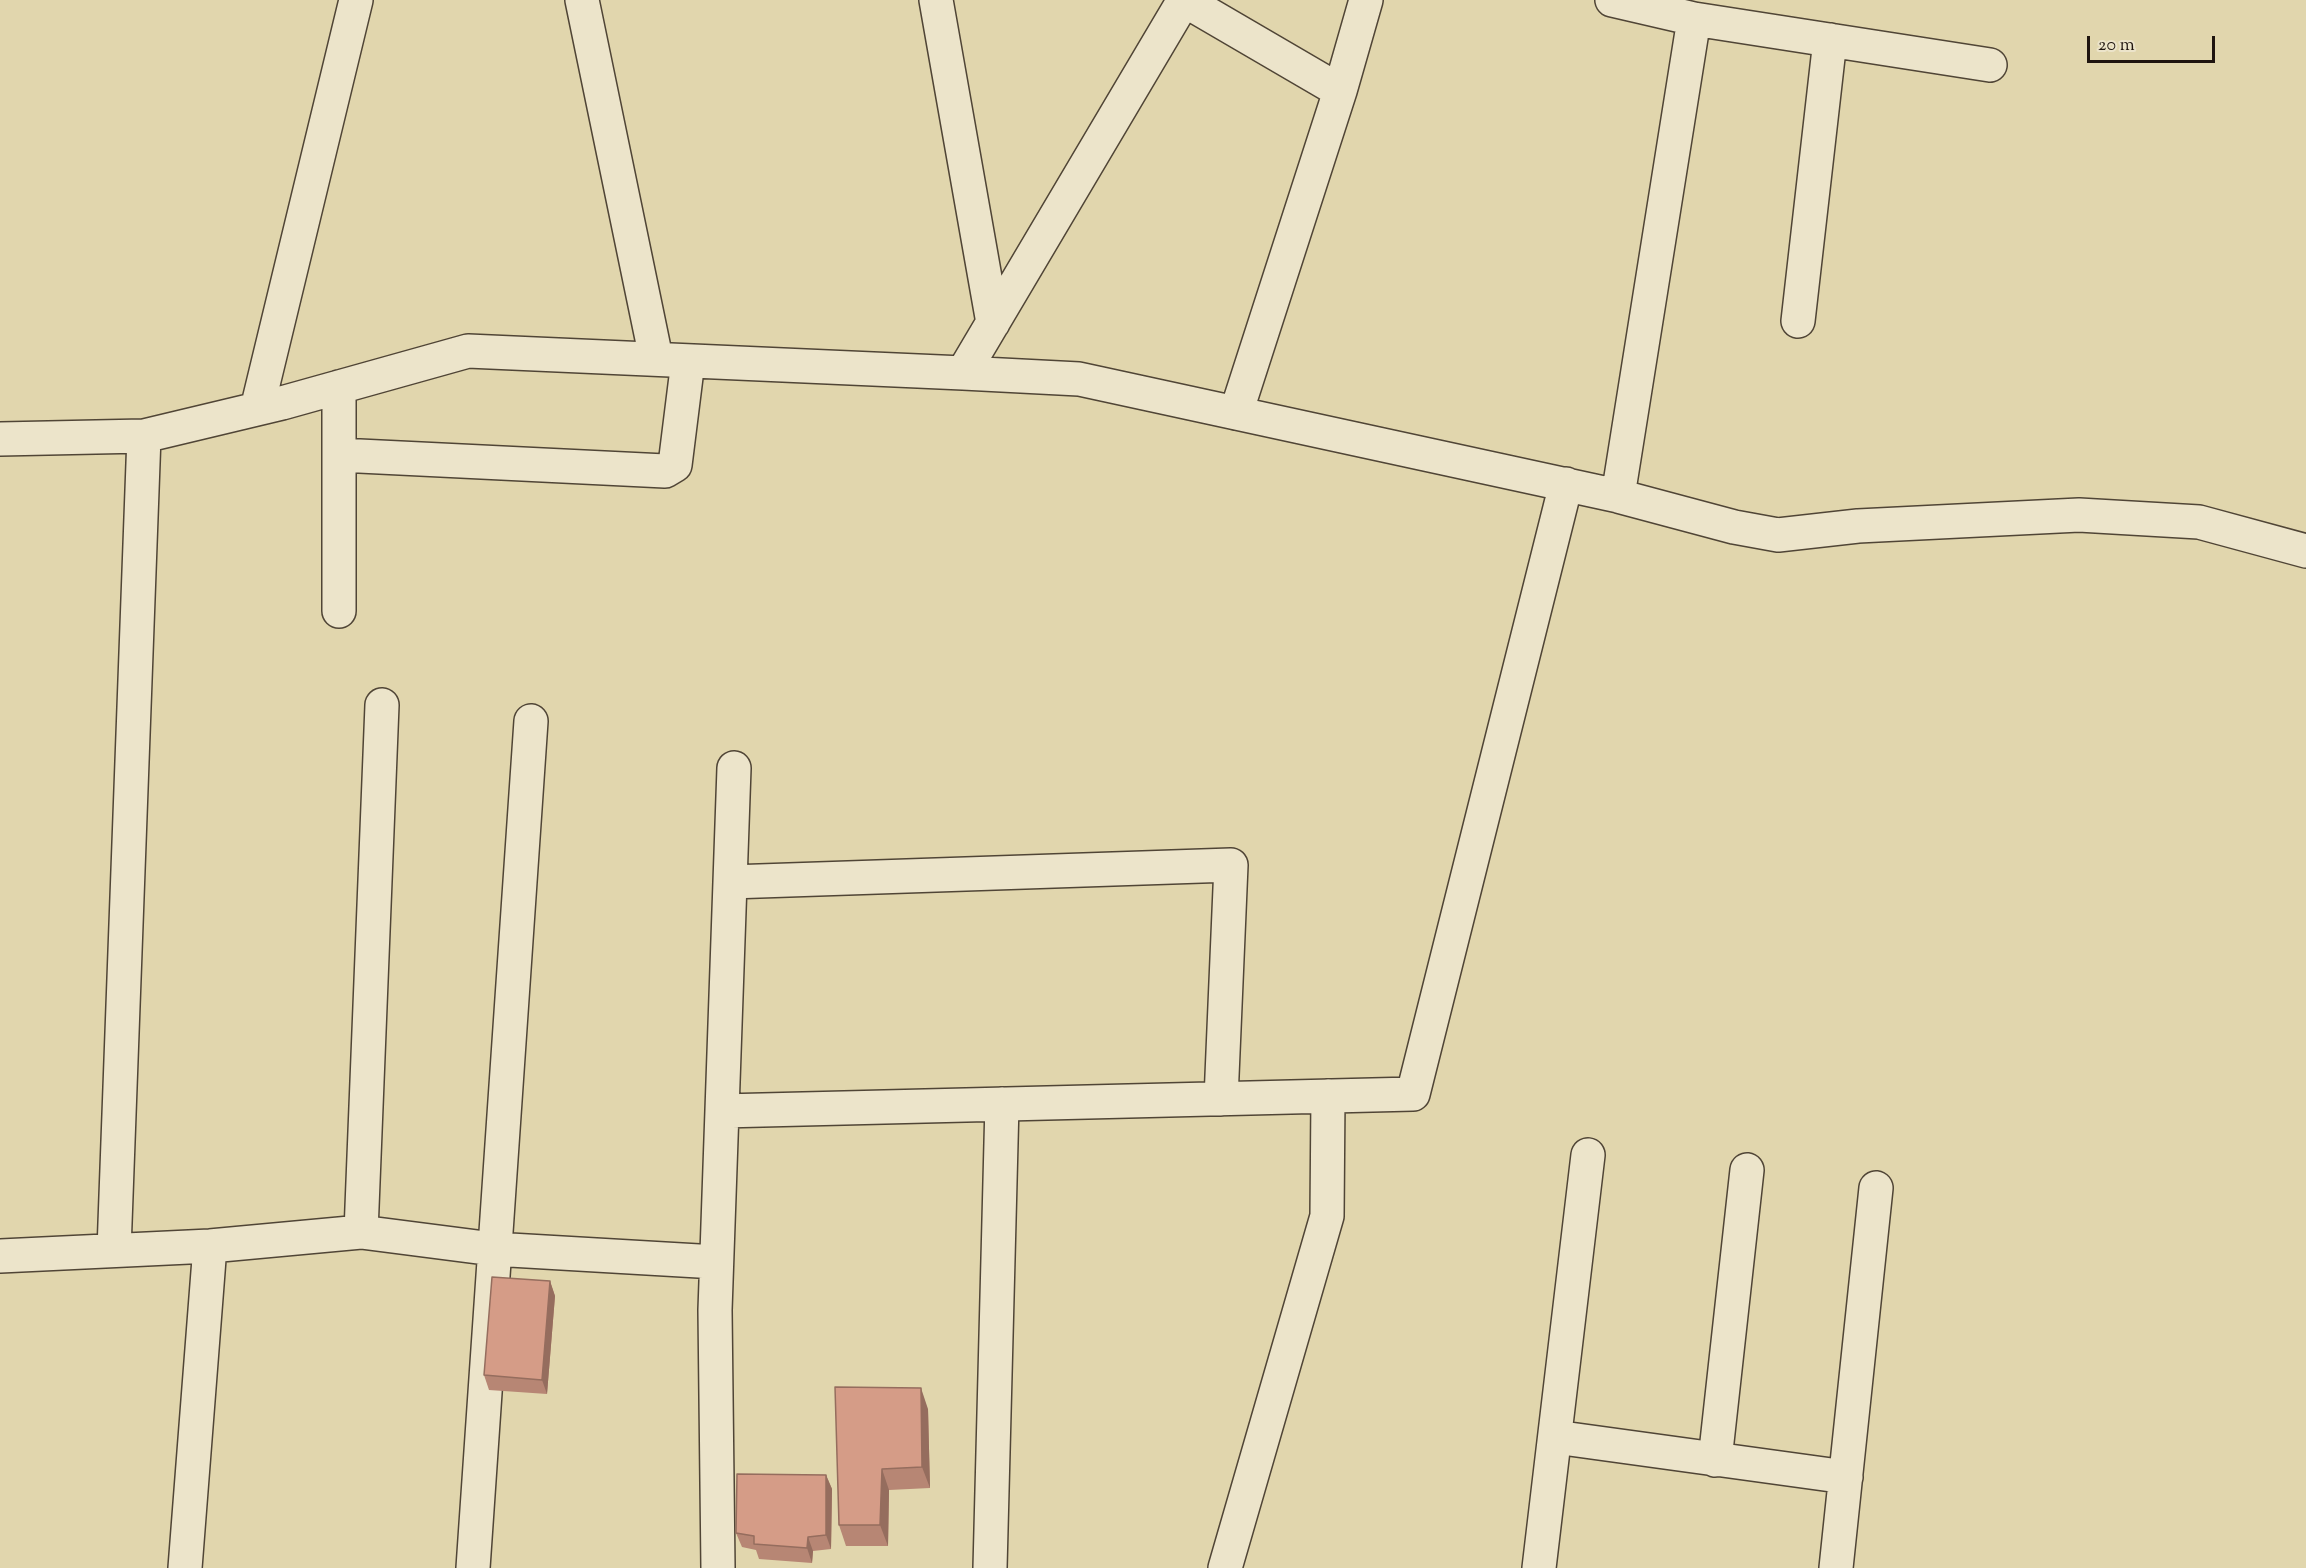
<!DOCTYPE html>
<html>
<head>
<meta charset="utf-8">
<style>
	body { margin:0 }
	#map { position:relative; width:2306px; height:1568px; overflow:hidden; background:#e1d6ad; font-family:"Sorts Mill Goudy",serif }
	canvas { display:block }
	.scale { position:absolute; left:2087px; top:36px; width:128px; height:27px; box-sizing:border-box; border:3px solid #1f150f; border-top:0; padding-left:8px; font-size:18px; line-height:21px; white-space:nowrap; color:#1f150f; -webkit-text-stroke:4px #ece4ca; paint-order:stroke }
</style>
</head>
<body>
<div id="map">
<canvas width="2306" height="1568"></canvas>
<div class="scale">20 m</div>
</div>
<script>
const ctx = document.querySelector('canvas').getContext('2d');
ctx.lineJoin = 'round';
function trace(path, color, width, dash) {
  ctx.strokeStyle = color;
  ctx.lineWidth = width;
  ctx.lineCap = dash ? 'butt' : 'round';
  ctx.setLineDash(dash || []);
  ctx.stroke(path);
}
function fillPath(path, color) {
  ctx.fillStyle = color;
  ctx.fill(path, 'evenodd');
}
const street = new Path2D(`
	M582,0L656,358
	M936,0L993,323
	M1184,0L1340,91
	M1612,0L1694,19L1990,65
	M1798,321L1830,40
	M963,373L1184,0
	M257,409L356,0
	M1236,413L1340,91L1366,0
	M0,439L144,436L282,403L468,351L963,373L1079,379L1618,496L1734,527L1778,535L1858,526L2079,515L2199,522L2306,551
	M339,455L665,471L675,465L688,361
	M1618,496L1694,19
	M339,611V387
	M730,882L1231,865L1221,1099
	M722,1111L1413,1094L1566,484
	M361,1232L382,705
	M114,1250L144,436
	M0,1256L210,1246L361,1232L493,1249L716,1262
	M1555,1437L1846,1477
	M1715,1460L1747,1170
	M185,1568L210,1246
	M473,1568L531,721
	M718,1568L715,1310L734,768
	M990,1568L1002,1104
	M1225,1568L1327,1216L1328,1096
	M1539,1568L1588,1155
	M1836,1568L1876,1188`);
const wall = new Path2D(`
	M550,1281L555,1296L547,1394L489,1390L484,1375Z
	M928,1409L930,1488L889,1490L888,1546H846L839,1525Z
	M826,1475L832,1489L831,1549L813,1551L812,1563L759,1559L756,1550L742,1547L736,1533Z`);
const shadedWall = new Path2D(`
	M550,1281L555,1296L547,1394L542,1380Z
	M921,1388L928,1409L930,1488L922,1467Z
	M882,1469L889,1490L888,1546L880,1525Z
	M826,1475L832,1489L831,1549L826,1535Z
	M808,1537L813,1551L812,1563L807,1548Z`);
const building = new Path2D(`
	M492,1277L550,1281L542,1380L484,1375Z
	M835,1387L921,1388L922,1467L882,1469L880,1525H839Z
	M737,1474L826,1475V1535L808,1537L807,1548L754,1544V1536L736,1533Z`);
trace(street, '#504536', 36);
trace(street, '#ece4ca', 33);
fillPath(wall, '#b78674');
fillPath(shadedWall, '#956d5e');
fillPath(building, '#d59c87');
trace(building, '#956d5e', 1.5);
</script>
</body>
</html>
